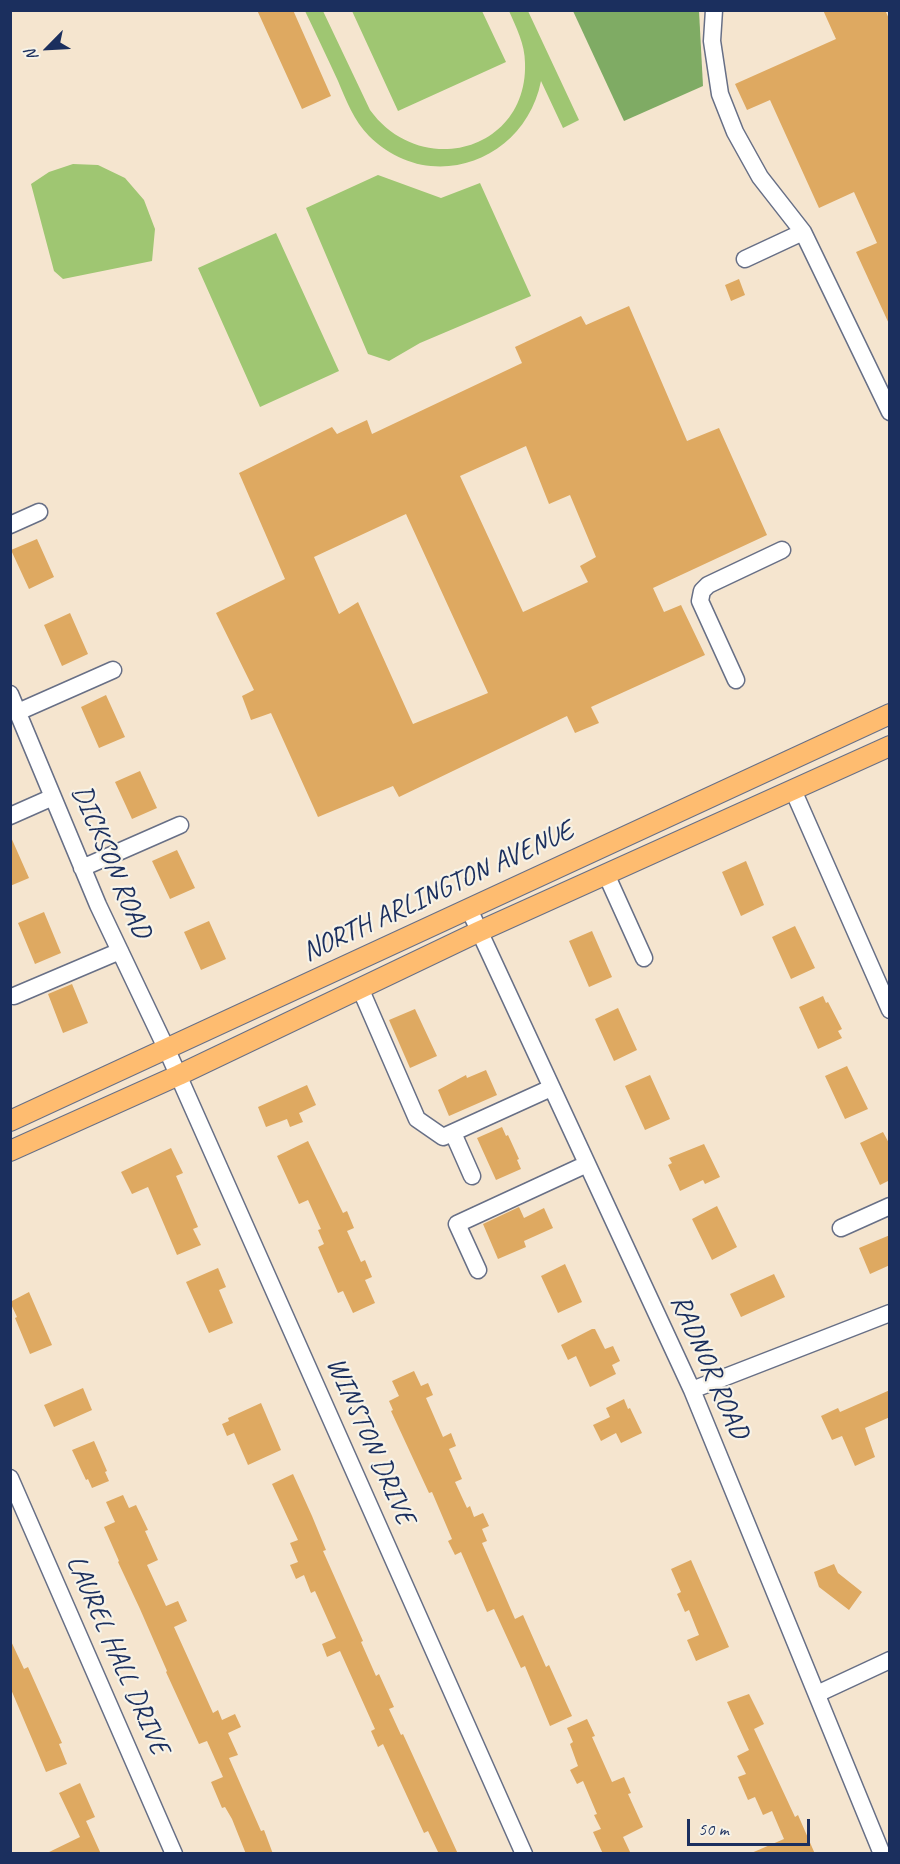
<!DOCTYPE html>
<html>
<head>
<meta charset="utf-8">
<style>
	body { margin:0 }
	#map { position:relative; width:900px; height:1864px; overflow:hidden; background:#f5e5cf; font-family:Caveat,sans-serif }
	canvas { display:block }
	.frame { position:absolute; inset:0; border:12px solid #1b2f5e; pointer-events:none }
	.north { position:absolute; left:18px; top:18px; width:60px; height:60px; -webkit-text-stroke:4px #f7f3e8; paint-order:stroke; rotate:246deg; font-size:16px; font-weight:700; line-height:24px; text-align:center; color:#1b2f5e }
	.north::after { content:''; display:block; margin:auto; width:21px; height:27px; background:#1b2f5e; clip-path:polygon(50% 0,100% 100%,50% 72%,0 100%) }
	.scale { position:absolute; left:687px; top:1819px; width:123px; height:27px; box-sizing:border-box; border:3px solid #1b2f5e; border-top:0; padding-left:8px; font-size:18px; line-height:21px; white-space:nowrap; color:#1b2f5e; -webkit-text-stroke:4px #f7f3e8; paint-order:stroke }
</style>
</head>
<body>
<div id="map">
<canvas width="900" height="1864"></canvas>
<div class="frame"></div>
<div class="north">N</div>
<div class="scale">50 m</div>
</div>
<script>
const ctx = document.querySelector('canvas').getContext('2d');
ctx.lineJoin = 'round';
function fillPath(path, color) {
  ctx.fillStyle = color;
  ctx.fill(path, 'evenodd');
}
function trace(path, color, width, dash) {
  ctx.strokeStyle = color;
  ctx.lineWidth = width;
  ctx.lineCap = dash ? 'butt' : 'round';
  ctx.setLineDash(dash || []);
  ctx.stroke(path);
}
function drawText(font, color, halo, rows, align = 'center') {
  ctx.font = font + ' Caveat,sans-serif';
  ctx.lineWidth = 4.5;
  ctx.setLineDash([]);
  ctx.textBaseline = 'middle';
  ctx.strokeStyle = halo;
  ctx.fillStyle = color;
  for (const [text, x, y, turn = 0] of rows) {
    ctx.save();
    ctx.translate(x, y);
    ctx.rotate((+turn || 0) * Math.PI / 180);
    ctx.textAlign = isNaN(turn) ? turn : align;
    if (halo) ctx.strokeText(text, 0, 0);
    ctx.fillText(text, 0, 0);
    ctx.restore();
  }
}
const green = new Path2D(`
	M305,11H323L370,110C421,180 528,151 525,63C525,44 516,27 509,11H528L579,120L563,128L541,81C525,162 429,196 369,136C354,121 346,100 338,81C327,57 316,34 305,11Z
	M352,11H482L506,62L398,111Z
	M73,164L98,165L125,178L144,200L155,229L152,261L63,279L54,271L31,184L49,172Z
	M378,175L441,198L480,183L531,296L420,343L389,361L368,354L306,208Z
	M276,233L339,371L260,407L198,268Z`);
const forest = new Path2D(`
	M573,11H699L703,86L624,121Z`);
const building = new Path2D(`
	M257,10H293L331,96L302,109Z
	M823,10H885L890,21V326L856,252L877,243L854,192L819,208L770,100L747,110L735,84L836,39Z
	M739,279L745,295L731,301L725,285Z
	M629,306L687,441L719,428L767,535L653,588L664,612L681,605L705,655L591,707L599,723L575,733L567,716L399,797L393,786L318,817L271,713L251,720L242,696L254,690L216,613L285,579L239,473L332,427L337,434L367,420L372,434L522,363L515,347L581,316L586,325ZM526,446L549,504L570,495L596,557L580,566L588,582L523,612L460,476ZM406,514L488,693L413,724L358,602L339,614L314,557Z
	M37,539L54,577L29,589L11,550Z
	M70,613L88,654L62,666L44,625Z
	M106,695L125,737L99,748L81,707Z
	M140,771L157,808L132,819L115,782Z
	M10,835L29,878L10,886Z
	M177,850L195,888L170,899L152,861Z
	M746,861L764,905L741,916L722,872Z
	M44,912L61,953L35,964L18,923Z
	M209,921L226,959L201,970L184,932Z
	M795,926L815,968L791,979L772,937Z
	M592,931L612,977L589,987L569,941Z
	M72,984L88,1023L63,1033L48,994Z
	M823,996L826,1003L828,1002L842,1029L838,1031L842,1038L818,1049L799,1007Z
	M618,1008L637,1050L614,1061L595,1019Z
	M415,1009L437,1056L410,1068L389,1020Z
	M847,1066L868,1109L845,1119L825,1076Z
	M486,1070L497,1095L449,1116L438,1090L466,1075L467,1078Z
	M650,1075L670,1119L645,1130L625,1086Z
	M307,1085L316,1105L299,1113L303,1122L290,1127L287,1119L266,1127L258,1107Z
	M502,1127L506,1136L508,1135L519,1159L517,1160L521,1169L496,1180L477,1138Z
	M883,1132L890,1145V1180L880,1185L860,1143Z
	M308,1141L343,1213L347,1211L354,1228L347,1231L361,1262L365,1260L372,1277L365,1280L375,1303L353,1313L343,1291L338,1293L318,1247L324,1244L318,1230L321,1229L308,1200L299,1204L277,1156Z
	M704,1144L720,1177L705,1184L703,1180L680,1191L668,1165L672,1163L669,1158Z
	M171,1148L183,1173L176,1176L198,1227L193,1229L201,1245L177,1255L148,1187L132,1194L121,1172Z
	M717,1206L737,1247L712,1260L692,1219Z
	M519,1207L524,1218L544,1208L553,1228L524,1241L526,1247L498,1259L483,1224Z
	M890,1235V1265L870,1274L859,1248Z
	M565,1264L582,1302L558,1313L541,1276Z
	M218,1268L226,1287L219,1290L233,1323L209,1333L186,1282Z
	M774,1274L785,1297L741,1317L730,1294Z
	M29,1292L52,1345L30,1354L15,1318L17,1317L10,1302Z
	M592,1329H595L605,1349L613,1346L620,1361L612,1365L616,1374L590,1387L576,1356L568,1360L561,1345Z
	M414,1371L421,1386L428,1383L433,1395L426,1398L443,1437L451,1433L456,1446L449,1449L462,1479L455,1482L467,1508L470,1506L474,1517L483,1513L489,1526L482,1529L487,1541L482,1543L515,1619L523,1615L546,1667L549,1665L572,1716L550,1726L525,1666L521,1668L494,1609L487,1612L461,1552L455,1555L448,1541L452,1539L432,1492L429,1493L391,1411L393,1410L389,1401L399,1396L392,1381Z
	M83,1388L92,1410L54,1427L44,1405Z
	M890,1390V1417L865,1428L875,1457L855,1466L842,1436L832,1440L821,1416L838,1408L840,1412Z
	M624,1399L628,1409L630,1408L642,1433L621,1443L616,1433L601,1441L593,1425L610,1417L606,1408Z
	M261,1403L281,1450L248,1465L234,1433L227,1436L222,1424L229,1421L228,1418Z
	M94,1441L107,1471L105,1472L109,1481L92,1488L88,1479L86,1480L72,1450Z
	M293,1474L312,1516L326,1550L323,1551L363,1641L361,1642L376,1676L379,1674L394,1707L389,1709L401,1735L403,1734L458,1854H439L428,1831L424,1833L383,1744L378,1747L371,1731L375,1729L340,1651L327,1657L322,1644L336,1638L315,1591L311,1593L304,1575L296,1579L290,1565L298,1562L290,1543L298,1540L272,1484Z
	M123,1495L129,1508L136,1505L148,1530L145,1531L158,1560L147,1565L166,1606L178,1601L187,1621L174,1627L213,1713L218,1710L222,1720L235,1714L241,1727L228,1733L238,1755L229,1758L261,1831L264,1830L273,1854H246L232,1819L225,1807L222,1808L211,1782L223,1777L207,1741L199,1744L166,1672L167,1671L140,1609L118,1562L119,1561L104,1527L115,1522L106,1502Z
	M691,1560L729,1647L696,1661L687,1640L699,1635L689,1610L685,1612L677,1594L681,1592L671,1569Z
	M834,1564L838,1573L862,1592L849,1610L819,1587L814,1572Z
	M10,1639L24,1669L28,1667L62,1743L59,1744L67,1764L46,1772L10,1687Z
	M749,1694L764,1724L754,1729L795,1817L798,1815L815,1854H749L784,1839L772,1811L763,1815L755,1797L748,1800L738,1777L746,1774L737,1756L749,1750L727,1702Z
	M587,1719L595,1736L592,1737L612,1782L624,1777L631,1793L628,1794L643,1827L623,1837L631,1854H603L593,1832L601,1829L594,1815L597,1814L583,1781L577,1784L570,1770L578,1766L570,1744L573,1742L567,1728Z
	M80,1783L95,1817L86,1821L101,1854H45L80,1837L59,1793Z`);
const minor = new Path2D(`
	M714,10L712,41L720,94L735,132L760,177L803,232L890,412
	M745,259L803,232
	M10,525L39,512
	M736,680L700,601L702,591L708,585L782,550
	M10,694L98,905L167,1050L524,1854
	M18,712L113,670
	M793,790L890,1010
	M10,816L53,797
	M82,868L180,825
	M606,874L644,958
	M469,909L692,1390L882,1854
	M360,988L417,1119L443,1137L551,1088
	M14,996L120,951
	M453,1133L472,1176
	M841,1228L890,1206
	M478,1270L457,1224L587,1164
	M692,1390L890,1313
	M10,1478L174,1854
	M817,1694L890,1660`);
const major = new Path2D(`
	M10,1121L890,714
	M10,1151L179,1075L478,932L890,746`);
const streetNames = [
	["DICKSON ROAD",111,862,67],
	["NORTH ARLINGTON AVENUE",438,892,-25],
	["RADNOR ROAD",709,1367,66],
	["WINSTON DRIVE",370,1441,66],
	["LAUREL HALL DRIVE",117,1655,66]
];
fillPath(green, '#9fc672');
fillPath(forest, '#7fab64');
fillPath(building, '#dea961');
trace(minor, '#676f86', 19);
trace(major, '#676f86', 22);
trace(minor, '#fff', 16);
trace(major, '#febc70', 20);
drawText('28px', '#1b2f5e', '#f7f3e8', streetNames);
</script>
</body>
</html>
